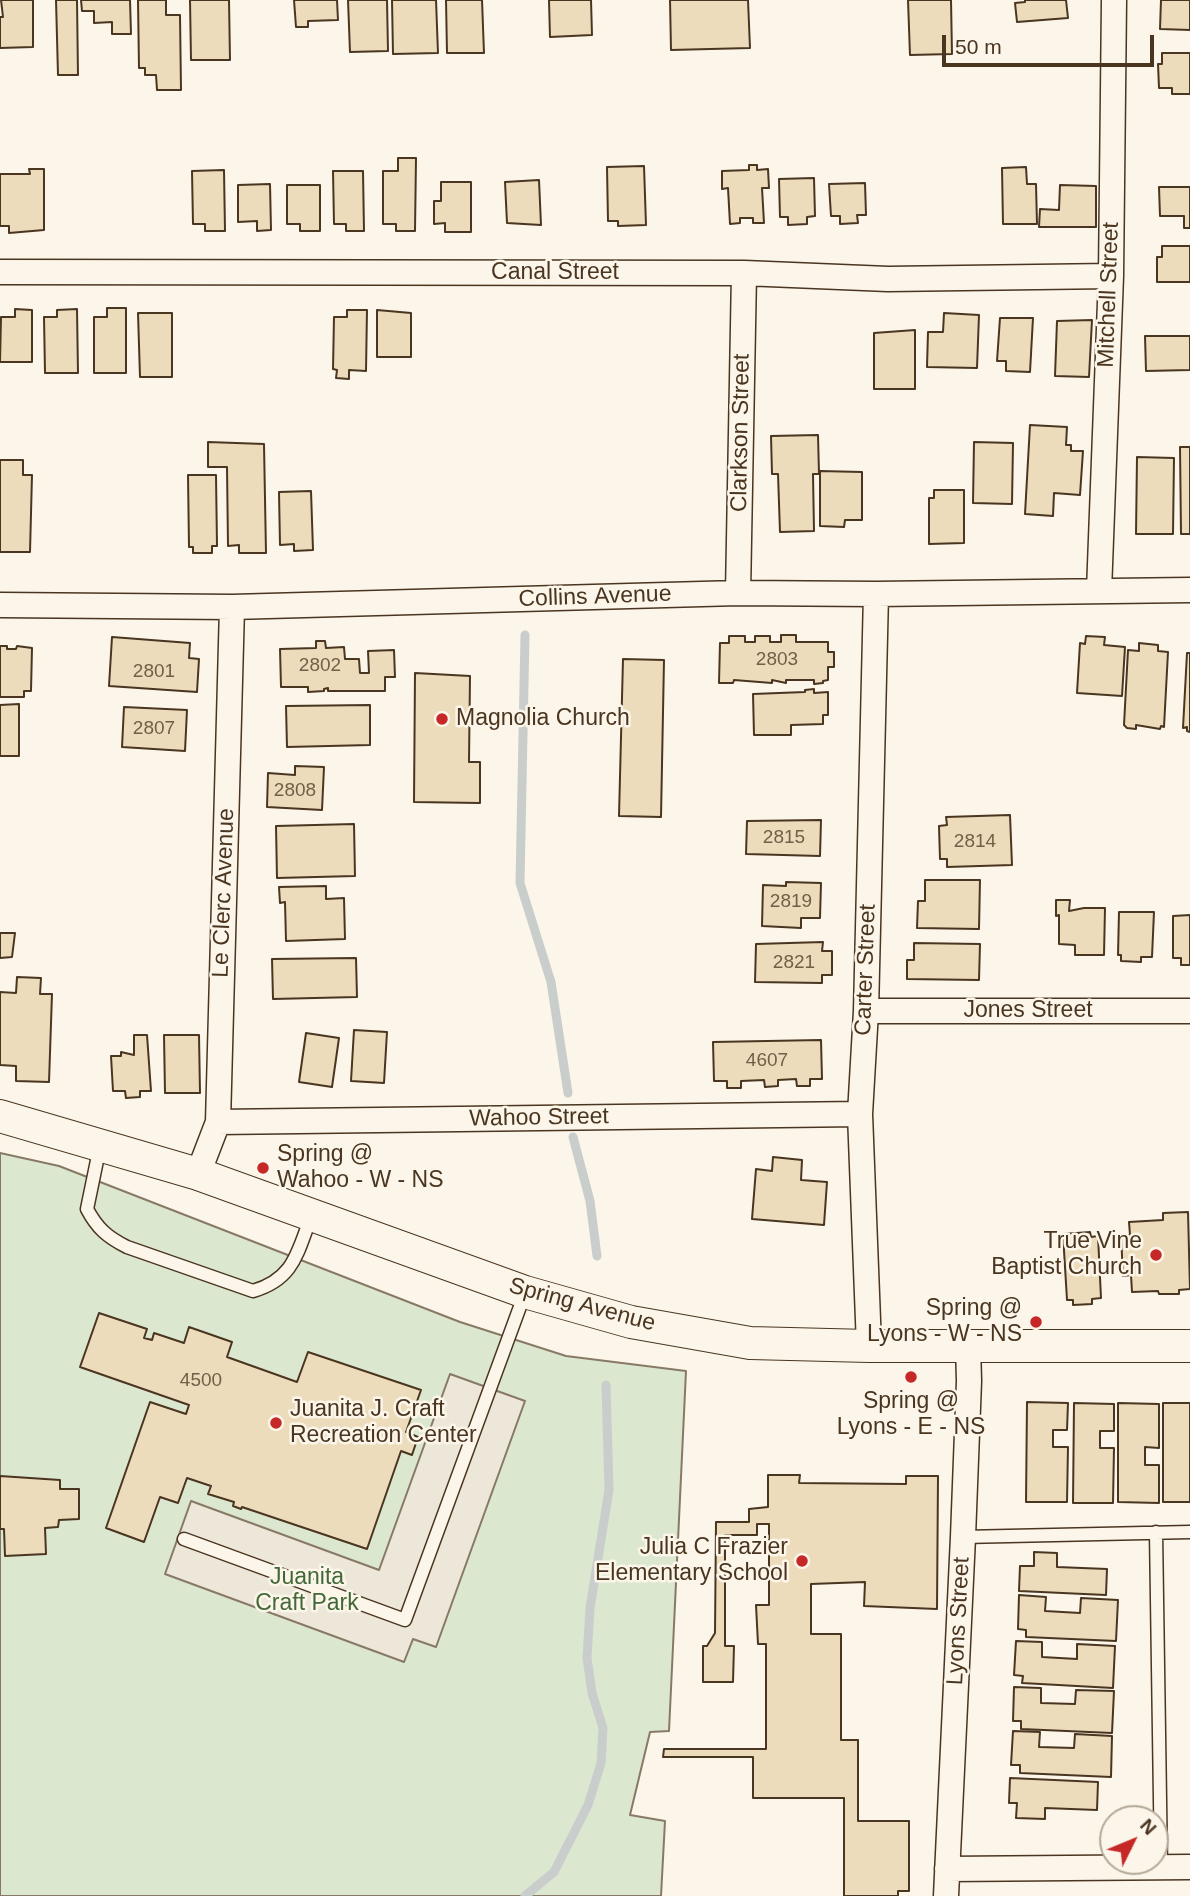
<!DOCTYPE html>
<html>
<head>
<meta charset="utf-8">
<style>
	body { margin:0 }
	#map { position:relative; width:1190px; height:1896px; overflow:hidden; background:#fbf6e9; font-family:Arial,sans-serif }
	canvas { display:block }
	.north { position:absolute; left:1099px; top:1805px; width:70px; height:70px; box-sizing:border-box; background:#fbf6e9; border:2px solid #b4a999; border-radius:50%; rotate:47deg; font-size:19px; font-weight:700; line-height:28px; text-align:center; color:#4a3520 }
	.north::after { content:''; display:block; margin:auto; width:24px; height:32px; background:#c62828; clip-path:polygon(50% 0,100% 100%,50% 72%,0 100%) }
	.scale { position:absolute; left:942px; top:35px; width:212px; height:32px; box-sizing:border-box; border:4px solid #4a3520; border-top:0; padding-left:9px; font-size:21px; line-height:24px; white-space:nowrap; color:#4a3520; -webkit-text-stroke:5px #fbf6e9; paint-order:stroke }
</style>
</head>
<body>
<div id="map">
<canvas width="1190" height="1896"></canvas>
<div class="north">N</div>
<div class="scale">50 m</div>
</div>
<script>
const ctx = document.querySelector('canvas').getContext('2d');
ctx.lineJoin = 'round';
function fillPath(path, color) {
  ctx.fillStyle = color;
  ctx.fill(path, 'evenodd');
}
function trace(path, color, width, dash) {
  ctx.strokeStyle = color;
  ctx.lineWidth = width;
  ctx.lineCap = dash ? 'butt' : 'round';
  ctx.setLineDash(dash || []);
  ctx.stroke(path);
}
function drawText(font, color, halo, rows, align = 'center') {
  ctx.font = font + ' Arial,sans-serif';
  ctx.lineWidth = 5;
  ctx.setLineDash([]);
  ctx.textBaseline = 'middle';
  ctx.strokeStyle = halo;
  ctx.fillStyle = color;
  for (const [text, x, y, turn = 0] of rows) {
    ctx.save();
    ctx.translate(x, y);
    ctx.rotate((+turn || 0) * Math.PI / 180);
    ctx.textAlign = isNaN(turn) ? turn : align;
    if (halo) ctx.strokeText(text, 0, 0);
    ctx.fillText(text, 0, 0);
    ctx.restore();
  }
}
const green = new Path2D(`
	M0,1153L59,1166L460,1322L566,1356L686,1371L669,1731L650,1732L630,1815L665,1821L661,1896H0Z`);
const parking = new Path2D(`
	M450,1374L525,1401L436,1647L413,1639L404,1662L165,1574L191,1501L379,1570Z`);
const stream = new Path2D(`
	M525,635L520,883L551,982L568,1093
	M573,1137L590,1201L597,1256
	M525,1896L554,1872L588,1805L601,1763L603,1728L592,1693L587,1658L590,1608L609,1490L606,1385`);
const building = new Path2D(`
	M1,0H33V47L0,48V17H3Z
	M56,0H77L78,75H58Z
	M81,0H130L131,34H112V22L94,23V11H82Z
	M138,0H166V15H180L181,90H157L156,75H145V68H139Z
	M190,0H229L230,60H191Z
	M294,0H337L338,20L308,21V27H296Z
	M348,0H387L388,51L350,52Z
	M392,0H436L438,53L393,54Z
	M446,0H482L484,53H447Z
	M549,0H591L592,35L550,37Z
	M670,0H748L750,48L671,50Z
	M908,0H951L952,54L910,55Z
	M1025,0H1066L1068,18L1017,22L1015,3L1025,2Z
	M1161,0H1190V30L1160,29Z
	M1162,53H1190V94H1172V88H1159L1158,64H1162Z
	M398,158H416L415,231H396V224H383V171H398Z
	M749,165H757V170L768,169L769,188H762L764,223H753V218H740V223L730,224L728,188L722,189V171L749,170Z
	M644,166L646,225L618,226V221H608L607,167Z
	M1026,167L1027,184H1036L1037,224H1003L1002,168Z
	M29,169H44V230L9,233V226H0V174H30Z
	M224,170L225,231H205V224H193L192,171Z
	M333,171H363L364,231H346V224H334Z
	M814,178L815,216L807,217V224L788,225V217H780L779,179Z
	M539,180L541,225L507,223L505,182Z
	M441,182H471V232H445V223L434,224V201H441Z
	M865,183L866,215H857L858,223L840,224V216H831L829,184Z
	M270,184L271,230L257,231V221L238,222V185Z
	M287,185H320V231H300V224H287Z
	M1060,185L1096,186V227H1039L1040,209L1059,210Z
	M1159,187H1190V228H1184V216H1160Z
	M1162,246H1190V282H1157V257H1162Z
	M107,308H126V373H94V317H107Z
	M15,309L32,310V362H0L1,317H15Z
	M77,309L78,373H45L44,317H57V310Z
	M347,310H367L366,371L349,370V379L336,378L337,370L333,369L334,317H347Z
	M377,310L411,313V357H377Z
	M138,313H172V377H140Z
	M944,313L979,315L977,368L927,367L928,332H943Z
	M1000,318H1033L1030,372L1006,371V361H997Z
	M1092,320L1089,377L1055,376L1057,321Z
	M915,330V389H874V333Z
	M1145,336H1190V370L1146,371Z
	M1030,425L1067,427L1066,445H1071V451H1083L1080,495L1054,493L1053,516L1025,514Z
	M818,435L819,474H813L814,531L780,532L778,474H772L771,436Z
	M208,442L264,444L266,553H239V545L228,546L227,467H208Z
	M974,442L1013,443L1012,504L973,503Z
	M1180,447H1190V534H1181Z
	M1137,457L1174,458L1173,534H1136Z
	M0,460H23V475H32L30,552H0Z
	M820,471L862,472V520H845L844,527L820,526Z
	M188,475H216L217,546H212V553H193V547H189Z
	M934,490H964V543L929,544V498H934Z
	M311,491L313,550L294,551V544L280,545L279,492Z
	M781,635H796V642H828V652H834V667H828V680L823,681V683L814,684V680H786V683L772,680V683L734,680L733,683H719L720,643H729V636H745V642H755V636H770V642H781Z
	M1086,636L1105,637L1104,645L1125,647L1122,696L1077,693L1080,643L1085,644Z
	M112,637L190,643L189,658L199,659L197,692L109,686Z
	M316,641H325L326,648L344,647L345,659H359L360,673H369L368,651L394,650L395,677H385V691H328V688L324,689V691L308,692V687H281L280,649L316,648Z
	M1139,643L1158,645V651L1168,652L1164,727L1161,726L1160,729L1136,725V729L1127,728L1124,725L1128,650L1139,651Z
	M0,646H7V649H16L17,646L32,648L31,691H24V697H0Z
	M1187,653H1190V732L1187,731V727L1183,728Z
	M623,659L664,660L661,817L619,816Z
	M415,673L470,676L469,762H480V803L414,802Z
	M814,689V693L828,692V715H823V724L791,725V735H754L753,694L805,692V690Z
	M19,704V756H0V705Z
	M370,705V745L287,747L286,706Z
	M124,707L187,710L185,751L122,747Z
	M295,766L324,767L322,810L267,807L268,773L295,775Z
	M1010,815L1012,865L947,867V859H940L939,826L947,825L946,817Z
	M821,820L820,856L746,854L747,821Z
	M354,824L355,876L277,878L276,826Z
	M925,880H980L979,929L917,928L918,901H925Z
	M786,882L821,883L820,918H801V928L762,926L763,885L786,886Z
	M326,886V899L344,898L345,939L286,941L285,902L280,903L279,887Z
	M1056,900H1070L1069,911L1084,908H1105L1104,955H1075V945L1059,944V915L1056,916Z
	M1119,912H1154L1152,957H1141V962L1121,961V955H1118Z
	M1190,915V965H1181V958H1173V916Z
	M0,933H15L12,957L0,958Z
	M823,942L822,951H832V975H822V983L755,982L756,944Z
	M914,943L980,944L979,980L907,979V960H914Z
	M356,958L357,997L273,999L272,959Z
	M17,977L41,978L40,994H52L49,1082L16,1081V1066L0,1065V992L16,993Z
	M354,1030L387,1032L384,1083L351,1081Z
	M306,1033L339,1038L332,1087L299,1082Z
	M134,1035H147L151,1091H140V1097L126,1098L125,1091H113L111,1056H121V1052L134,1055Z
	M164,1035H199L200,1093H165Z
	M821,1040L822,1079H810V1086H797L796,1079L778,1080V1086L765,1087L764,1080L741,1081V1088H727V1081H714L713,1042Z
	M773,1157L802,1160L801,1180L827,1182L824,1225L752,1219L756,1169L772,1171Z
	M1188,1212L1190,1289L1179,1290V1294H1159L1158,1291L1132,1292L1131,1275L1123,1276L1121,1235H1130L1129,1222L1163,1220V1213Z
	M1090,1232L1091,1237L1098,1236L1101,1298L1092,1299V1304L1073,1305V1300H1067L1063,1234Z
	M99,1313L147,1329L144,1338L152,1340L154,1333L184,1343L189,1327L232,1342L227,1357L297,1382L308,1352L421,1390L406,1432L418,1437L412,1455L401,1451L367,1549L242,1507L241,1509L233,1506L234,1502L208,1494L211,1486L187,1478L178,1503L160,1497L144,1542L106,1528L150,1402L186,1414L189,1405L80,1367Z
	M1027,1402L1068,1403L1067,1430H1053V1447H1068L1067,1502H1026Z
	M1074,1403L1114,1404V1431H1100V1448H1114L1113,1503H1073Z
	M1118,1403L1159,1404V1448L1145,1447V1465H1159V1503L1118,1502Z
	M1163,1403H1190V1502H1163Z
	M768,1475H800L799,1483L906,1484V1476H938L937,1609L864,1606L865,1582L811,1584V1634H841V1740H858V1821H909V1891H898V1896H844V1798H753V1757H663L664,1749H766V1644H758L756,1605H769V1524H757V1535H725V1646H734L733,1682H703V1646H707L715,1633L716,1522H749V1509L768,1507Z
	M0,1476L60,1480V1489H79V1519L59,1520L58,1527L45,1528L46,1554L5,1556L4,1529H0Z
	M1034,1552L1057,1553V1567L1107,1569L1106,1595L1019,1591L1020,1566H1034Z
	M1019,1595L1046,1597L1045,1611L1080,1613L1081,1598L1118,1600L1116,1641L1026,1637V1630L1018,1629Z
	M1016,1641L1042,1642V1657L1077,1659V1644L1115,1646L1113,1688L1022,1683L1023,1676L1014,1675Z
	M1014,1687L1041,1688V1703L1075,1704L1076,1690L1114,1691L1112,1733L1021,1729V1721H1013Z
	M1013,1731L1040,1732L1039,1747L1074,1748L1075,1734L1112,1736L1111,1777L1020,1773V1765H1011Z
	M1010,1778L1098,1782L1097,1810L1045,1808V1819L1016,1818L1017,1803H1009Z`);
const service = new Path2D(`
	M100,1146L87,1209C97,1228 107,1237 127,1247L253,1291C294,1279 297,1253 311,1217
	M1156,1532L1161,1867
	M963,1537L1190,1532
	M184,1539L405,1620L525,1293`);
const minor = new Path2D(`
	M0,272L744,273L888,279L1111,276
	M1099,591L1111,276L1114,0
	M738,593L744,273
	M0,605L232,607L738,593L876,594L1190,590
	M866,1011H1190
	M218,1122L860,1114
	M198,1174L218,1122L232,607
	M869,1346L860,1114L866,1011L876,594
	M947,1869L1190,1867
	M946,1896L963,1537L969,1381L968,1346`);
const tertiary = new Path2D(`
	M0,1116L198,1174L525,1292L631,1322L750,1343L869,1346H1190`);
const markers = [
	[442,719,7,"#c62828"],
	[263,1168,7,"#c62828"],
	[1156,1255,7,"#c62828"],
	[1036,1322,7,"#c62828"],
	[911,1377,7,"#c62828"],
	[276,1423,7,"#c62828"],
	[802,1561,7,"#c62828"]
];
const numberNames = [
	["2803",777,660],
	["2802",320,666],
	["2801",154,672],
	["2807",154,729],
	["2808",295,791],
	["2815",784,838],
	["2814",975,842],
	["2819",791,902],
	["2821",794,963],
	["4607",767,1061],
	["4500",201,1381]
];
const streetNames = [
	["Canal Street",555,273],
	["Mitchell Street",1109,295,-88],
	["Clarkson Street",741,433,-89],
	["Collins Avenue",595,597,-2],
	["Le Clerc Avenue",224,893,-88],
	["Carter Street",866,970,-88],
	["Jones Street",1028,1011],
	["Wahoo Street",539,1118,-1],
	["Spring Avenue",582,1305,15],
	["Lyons Street",959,1621,-87]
];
const poiNames = [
	["Magnolia Church",456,719],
	["Spring @",277,1155],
	["Wahoo - W - NS",277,1181],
	["True Vine",1142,1242,"right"],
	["Baptist Church",1142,1268,"right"],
	["Spring @",1022,1309,"right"],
	["Lyons - W - NS",1022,1335,"right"],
	["Spring @",911,1402,"center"],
	["Lyons - E - NS",911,1428,"center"],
	["Juanita J. Craft",290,1410],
	["Recreation Center",290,1436],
	["Julia C Frazier",788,1548,"right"],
	["Elementary School",788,1574,"right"]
];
const parkNames = [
	["Juanita",307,1578],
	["Craft Park",307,1604]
];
fillPath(green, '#dce7d0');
trace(green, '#887966', 2);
fillPath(parking, '#ede7d9');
trace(parking, '#887966', 2);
trace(stream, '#c9cecd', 9);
fillPath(building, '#ecdcbc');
trace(building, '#4a3520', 2);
trace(service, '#4a3520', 15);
trace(minor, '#4a3520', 27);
trace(tertiary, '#4a3520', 34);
trace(service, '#fbf6e9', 12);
trace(minor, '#fbf6e9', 24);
trace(tertiary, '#fbf6e9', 32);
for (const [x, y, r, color] of markers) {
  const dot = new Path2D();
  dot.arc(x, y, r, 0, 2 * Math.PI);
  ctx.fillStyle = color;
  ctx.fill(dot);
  trace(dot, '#fbf6e9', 2.5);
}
drawText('19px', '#725f47', null, numberNames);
drawText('23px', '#4a3520', '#fbf6e9', streetNames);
drawText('23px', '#4a3520', '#fbf6e9', poiNames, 'left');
drawText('23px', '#436837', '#fbf6e9', parkNames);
</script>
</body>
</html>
